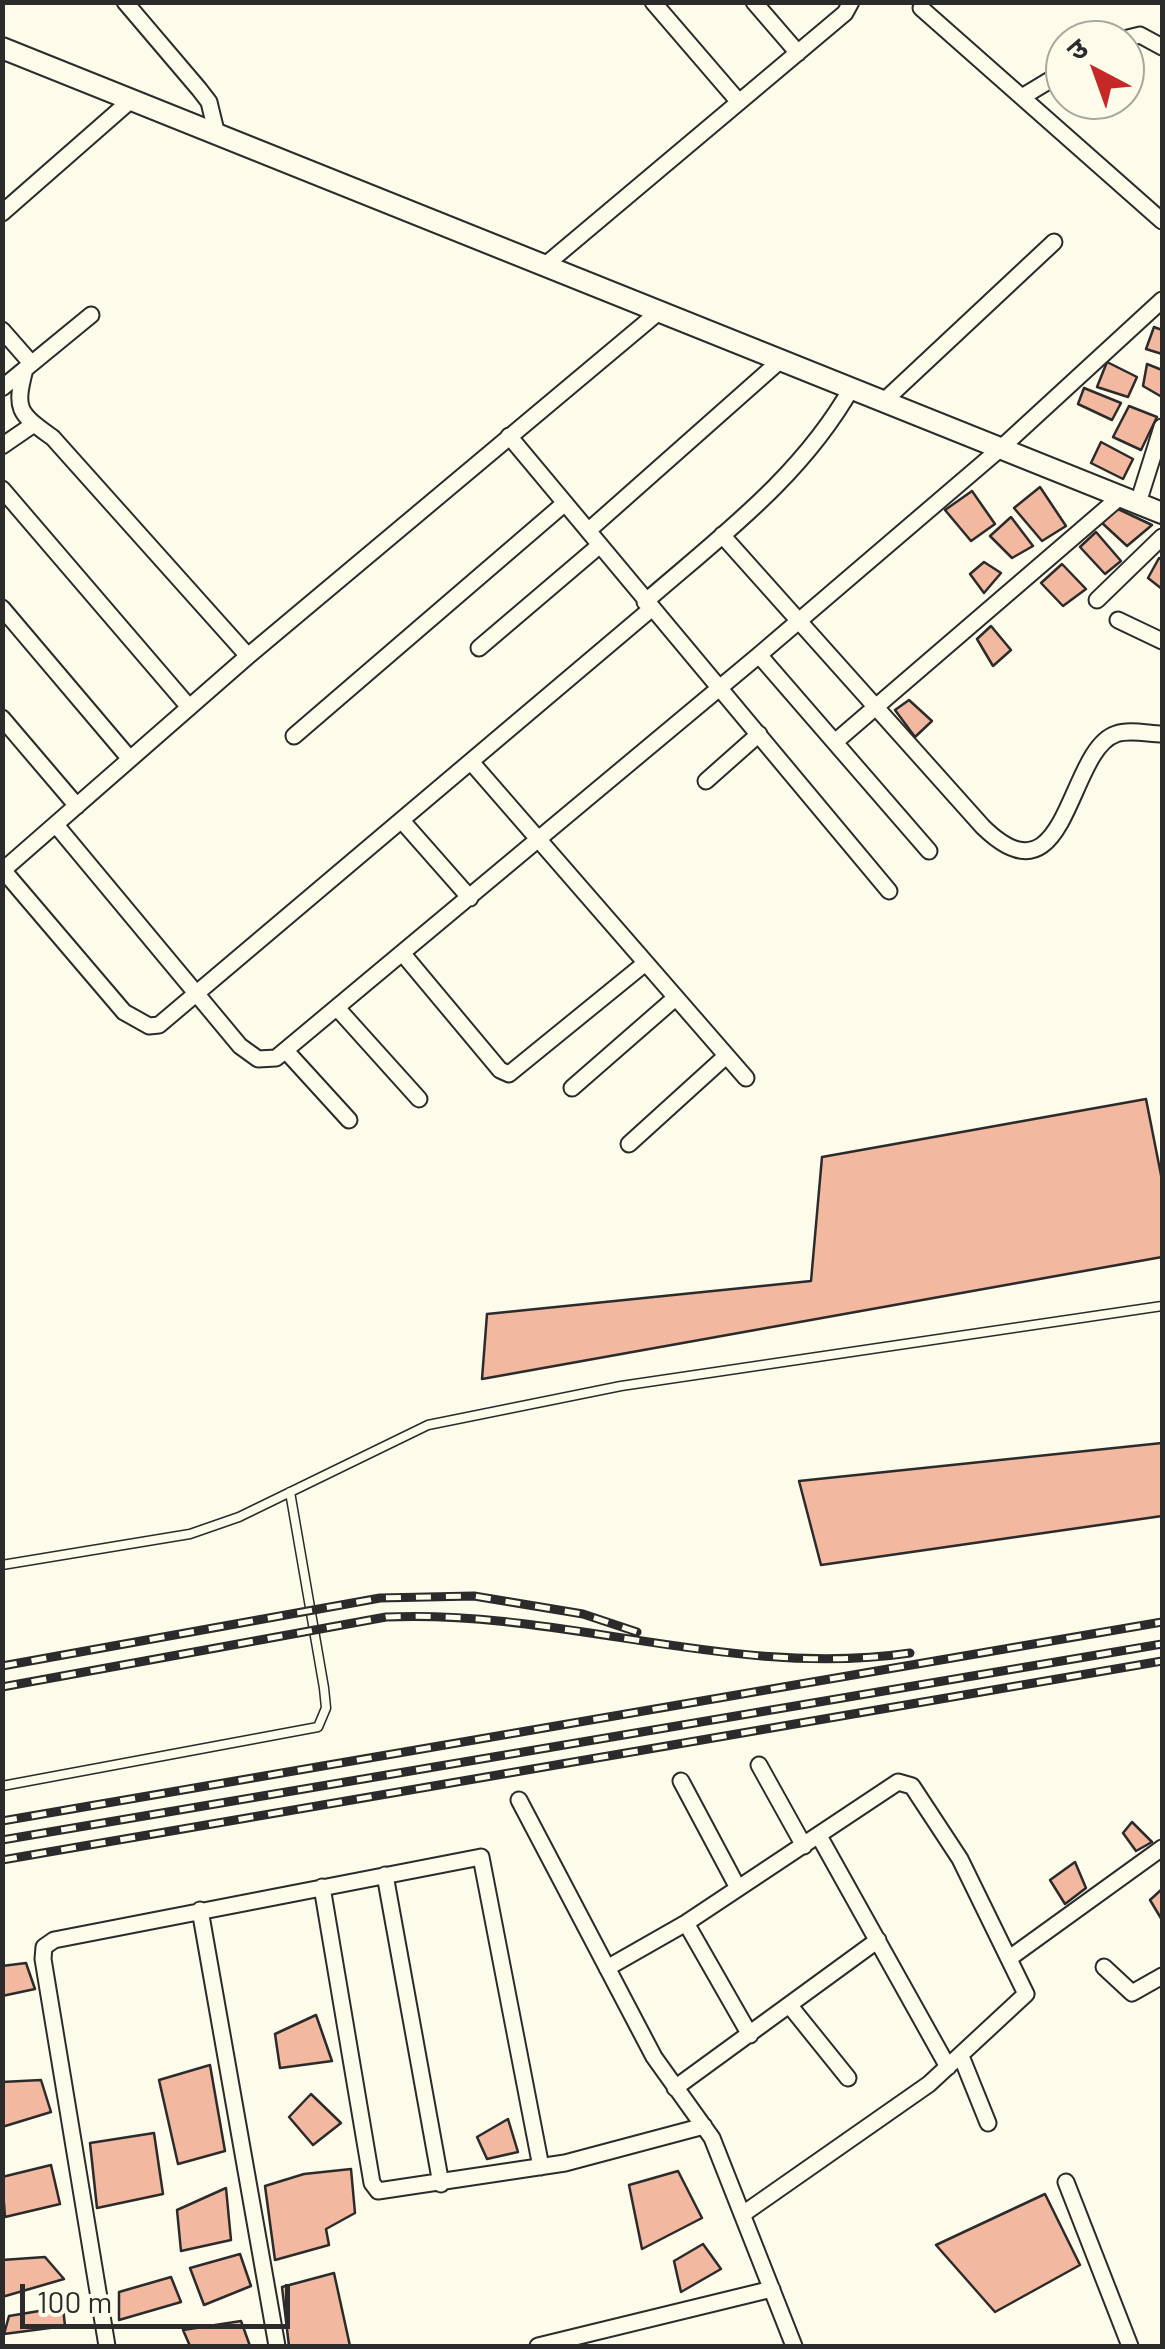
<!DOCTYPE html>
<html>
<head>
<meta charset="utf-8">
<style>
	body { margin:0 }
	#map { position:relative; width:1165px; height:2349px; overflow:hidden; background:#fdfbea; font-family:Barlow,"Noto Sans Devanagari",sans-serif }
	canvas { display:block }
	.frame { position:absolute; inset:0; border:5px solid #2b2b2b; pointer-events:none }
	.north { position:absolute; left:1045px; top:20px; width:100px; height:100px; box-sizing:border-box; background:#fdfbea; border:2px solid #a9a89e; border-radius:50%; rotate:319deg; font-size:28px; font-weight:700; line-height:40px; text-align:center; color:#2b2b2b }
	.north::after { content:''; display:block; margin:auto; width:35px; height:45px; background:#c62828; clip-path:polygon(50% 0,100% 100%,50% 72%,0 100%) }
	.scale { position:absolute; left:20px; top:2284px; width:270px; height:45px; box-sizing:border-box; border:5px solid #2b2b2b; border-top:0; padding-left:12px; font-size:30px; line-height:35px; white-space:nowrap; color:#2b2b2b; -webkit-text-stroke:8px #fdfbea; paint-order:stroke }
</style>
</head>
<body>
<div id="map">
<canvas width="1165" height="2349"></canvas>
<div class="frame"></div>
<div class="north">उ</div>
<div class="scale">100 m</div>
</div>
<script>
const ctx = document.querySelector('canvas').getContext('2d');
ctx.lineJoin = 'round';
function fillPath(path, color) {
  ctx.fillStyle = color;
  ctx.fill(path, 'evenodd');
}
function trace(path, color, width, dash) {
  ctx.strokeStyle = color;
  ctx.lineWidth = width;
  ctx.lineCap = dash ? 'butt' : 'round';
  ctx.setLineDash(dash || []);
  ctx.stroke(path);
}
const building = new Path2D(`
	M1154,327L1162,330V354L1146,349Z
	M1107,362L1137,377L1128,397L1097,387Z
	M1147,364L1162,370V397L1143,386Z
	M1084,388L1121,403L1112,420L1078,404Z
	M1129,406L1157,417L1141,450L1113,437Z
	M1101,442L1133,459L1123,479L1091,463Z
	M1040,487L1066,526L1042,541L1014,508Z
	M972,491L995,524L971,541L945,510Z
	M1118,509L1152,525L1127,546L1101,522Z
	M1011,517L1033,546L1012,558L990,536Z
	M1096,532L1121,561L1105,574L1080,547Z
	M1159,558L1162,560V589L1148,578Z
	M984,562L1001,573L984,593L970,574Z
	M1062,564L1086,589L1063,606L1041,583Z
	M991,626L1011,650L993,666L977,639Z
	M909,700L932,721L915,737L895,710Z
	M1146,1099L1162,1180V1257L482,1379L487,1314L811,1281L822,1157Z
	M1162,1443V1516L821,1565L799,1481Z
	M1132,1822L1152,1842L1136,1851L1123,1833Z
	M1075,1862L1086,1888L1065,1904L1050,1880Z
	M1162,1889V1920L1150,1900Z
	M26,1963L35,1989L2,1996V1966Z
	M316,2015L332,2061L280,2068L275,2034Z
	M210,2065L225,2151L178,2164L159,2080Z
	M41,2080L51,2112L2,2127V2082Z
	M311,2094L341,2123L313,2145L289,2117Z
	M508,2119L518,2152L487,2159L477,2137Z
	M154,2133L163,2194L97,2208L90,2143Z
	M51,2165L60,2204L5,2217L2,2177Z
	M351,2169L355,2213L326,2229L329,2245L275,2260L265,2186L304,2174Z
	M678,2171L702,2218L642,2249L629,2185Z
	M226,2188L231,2240L181,2251L177,2210Z
	M1045,2194L1080,2265L995,2312L936,2245Z
	M703,2244L721,2269L681,2292L674,2261Z
	M240,2254L251,2286L204,2305L190,2268Z
	M45,2257L64,2279L2,2297V2260Z
	M334,2273L350,2346H289L282,2287Z
	M171,2277L181,2302L119,2320V2292Z
	M63,2307L65,2326L4,2334L9,2316Z
	M241,2321L250,2346H190L183,2330Z`);
const service = new Path2D(`
	M2,1565L190,1534L239,1517L428,1425L621,1386L1162,1306
	M2,1786L318,1727L326,1708L324,1688L290,1492`);
const minor = new Path2D(`
	M125,2L199,89L209,102L217,135
	M653,2L739,102
	M754,2L798,53
	M921,8L1162,221
	M1120,40L1140,35L1162,47
	M1022,97L1065,71
	M2,213L131,100
	M543,267L845,13L851,2
	M2,330L31,363
	M25,369C14,411 19,413 53,438L248,656
	M2,388L91,315
	M884,401L1054,242
	M509,436L889,891
	M2,446L34,424
	M2,489L189,707
	M1138,503L1162,427
	M589,530L782,359
	M722,535L983,827C1068,910 1067,750 1116,734C1129,729 1149,734 1162,734
	M1097,600L1162,537
	M645,602C721,536 802,476 852,387
	M2,608L130,759
	M1118,620L1162,641
	M479,648L600,545
	M759,655L929,851
	M2,718L77,806
	M294,736L565,503
	M835,742L1121,496
	M472,763L746,1078
	M706,781L759,734
	M403,822L470,898
	M56,825L240,1046L258,1059L276,1058L759,655L1001,448L1162,300
	M3,870L124,1012L149,1026L159,1025L651,609
	M2,871L248,656L661,310
	M403,954L500,1070L509,1074L643,965
	M338,1009L419,1099
	M287,1052L349,1120
	M572,1088L674,999
	M629,1144L726,1056
	M759,1765L804,1846
	M681,1781L738,1888
	M519,1800L654,2057L712,2138L794,2346
	M819,1836L948,2067
	M385,1875L441,2184
	M322,1887L372,2183L378,2191L565,2163L704,2126
	M200,1910L277,2346
	M686,1923L750,2035
	M1011,1957L1162,1848
	M1104,1967L1132,1993L1162,1976
	M607,1968L686,1923L898,1782L912,1786L960,1859L1026,1994L929,2084L743,2214
	M790,2006L848,2078
	M961,2056L988,2123
	M675,2088L878,1940
	M1066,2182L1130,2346
	M107,2346L43,1959L44,1947L54,1940L481,1857L541,2167
	M538,2346L772,2289`);
const tertiary = new Path2D(`
	M2,48L1162,513`);
const rail = new Path2D(`
	M2,1666L380,1598L474,1596L583,1614L637,1632
	M2,1687L386,1617C562,1609 733,1679 910,1653
	M2,1821L1162,1622
	M2,1840L1162,1644
	M2,1860L1162,1661`);
fillPath(building, '#f2b8a0');
trace(building, '#2b2b2b', 2.5);
trace(service, '#2b2b2b', 11);
trace(minor, '#2b2b2b', 19);
trace(tertiary, '#2b2b2b', 24);
trace(service, '#fdfbea', 8);
trace(minor, '#fdfbea', 15);
trace(tertiary, '#fdfbea', 20);
trace(rail, '#2b2b2b', 9);
trace(rail, '#fdfbea', 5, [15]);
</script>
</body>
</html>
